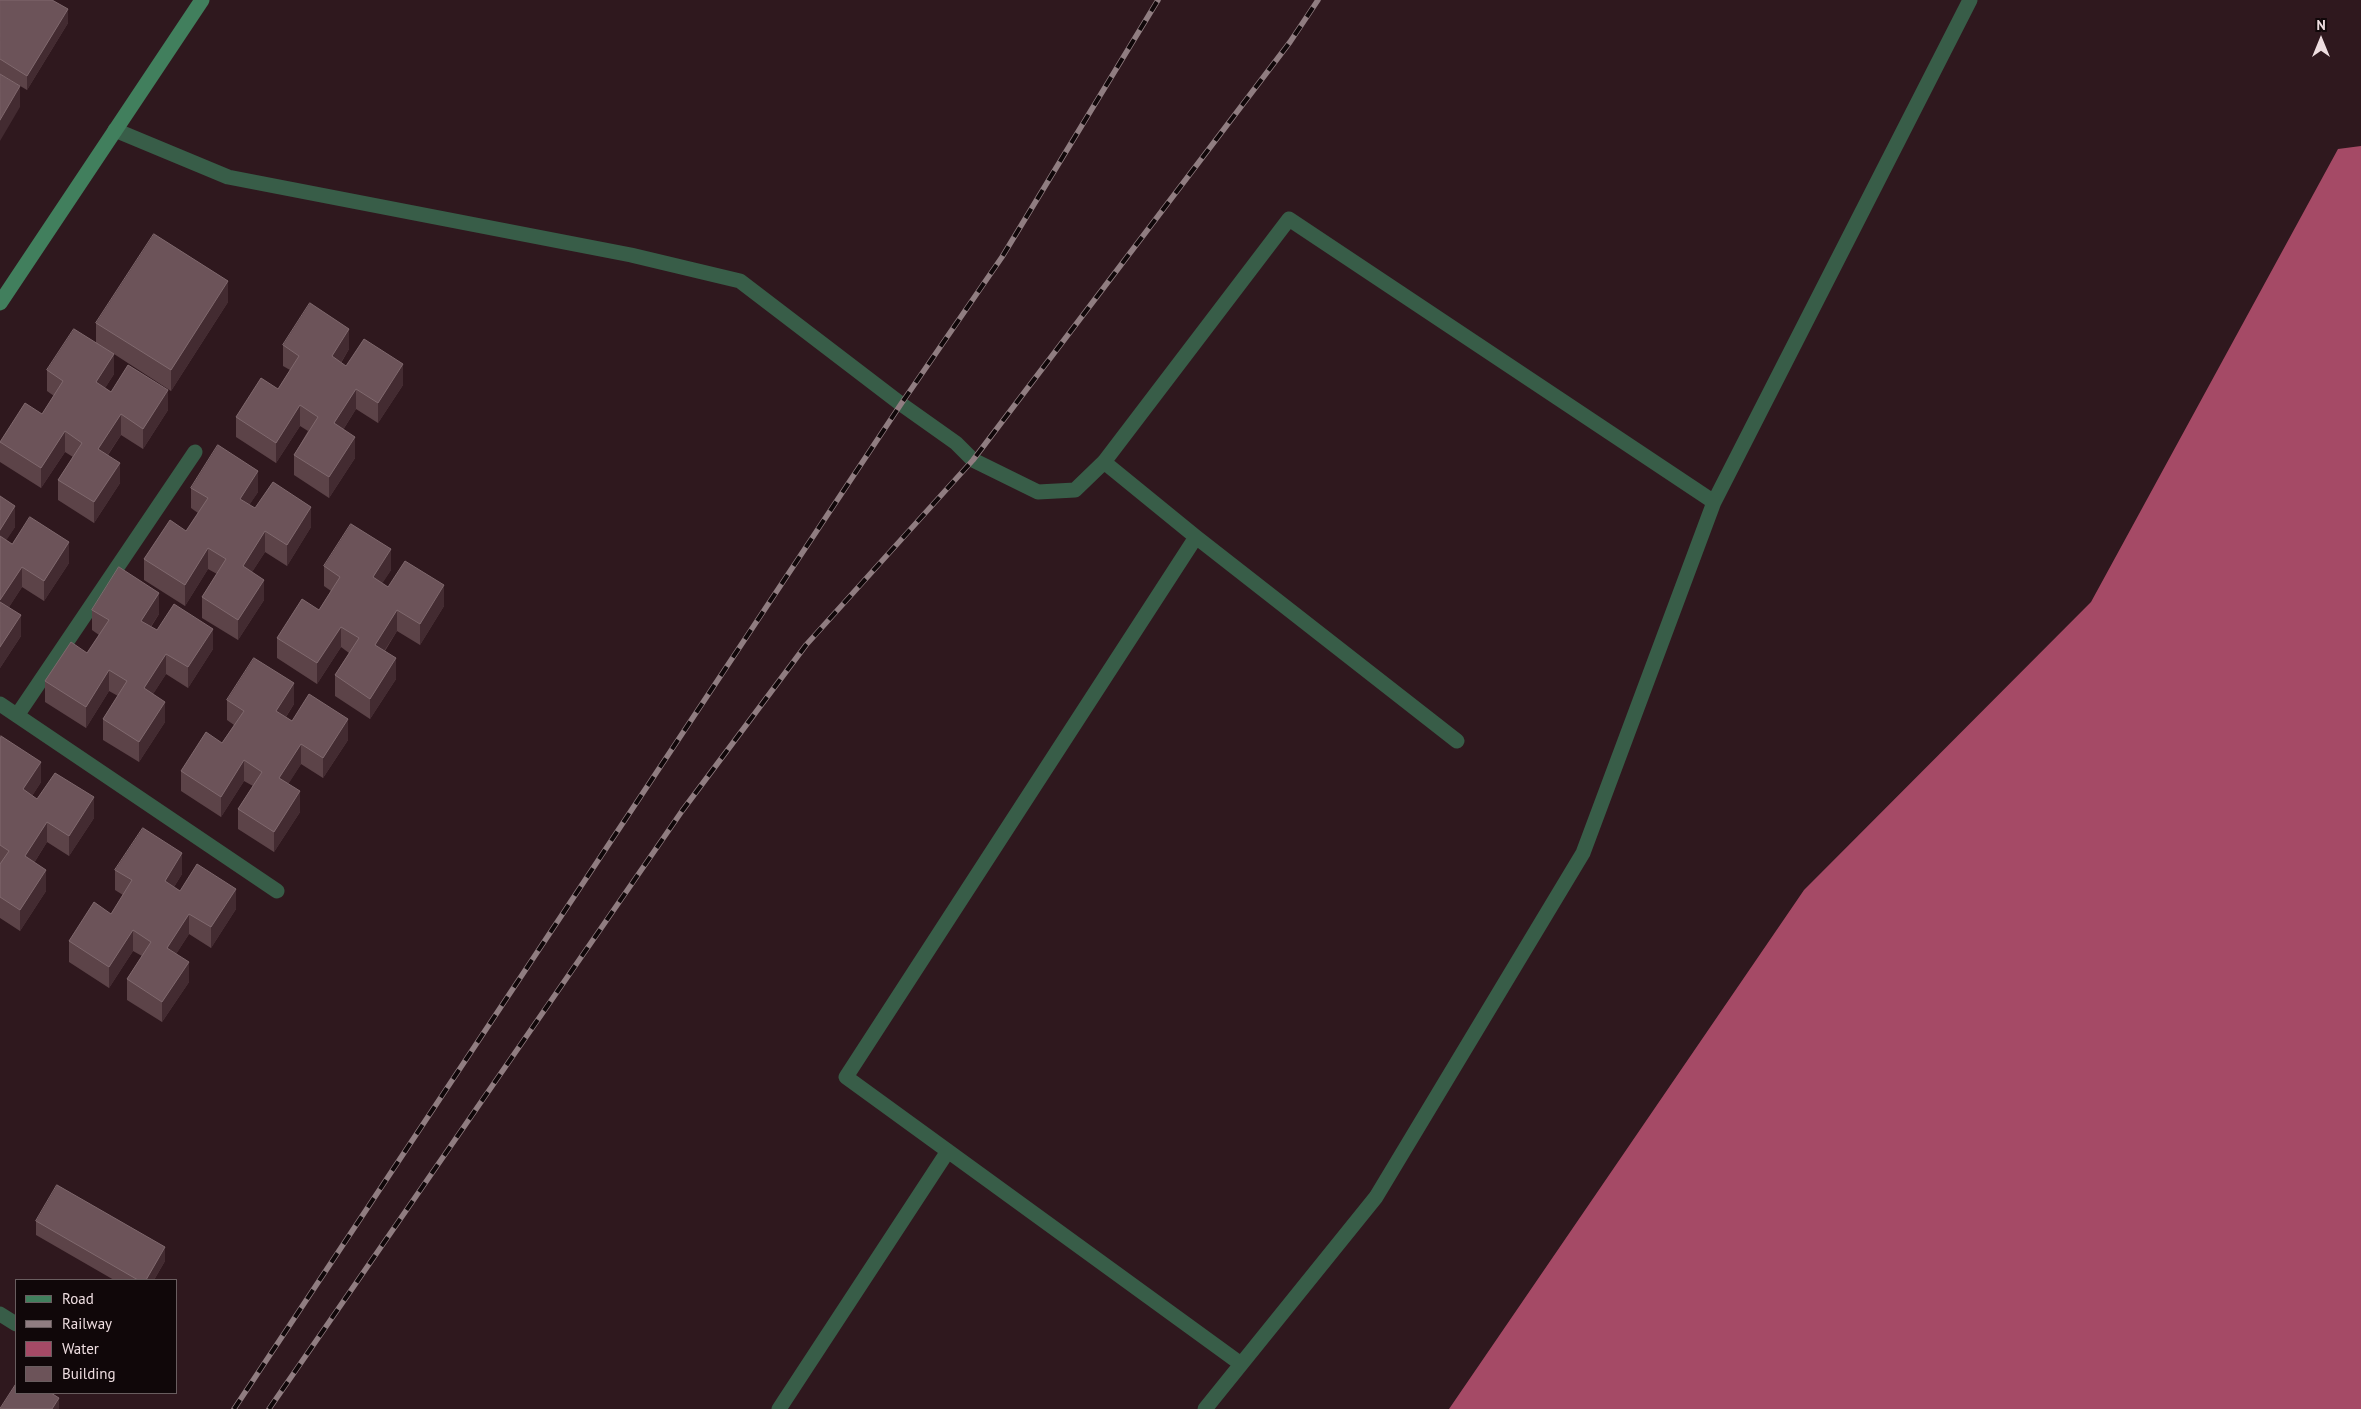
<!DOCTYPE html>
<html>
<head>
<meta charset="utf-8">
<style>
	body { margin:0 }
	#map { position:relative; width:2361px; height:1409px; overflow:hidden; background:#2f181e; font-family:"PT Sans",sans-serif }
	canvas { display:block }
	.legend { position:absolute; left:15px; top:1279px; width:162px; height:115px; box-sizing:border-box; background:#100709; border:1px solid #695d5f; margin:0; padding:6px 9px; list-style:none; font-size:15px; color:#eedde0 }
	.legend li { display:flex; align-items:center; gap:10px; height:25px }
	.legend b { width:25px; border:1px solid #695d5f }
	.north { position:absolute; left:2296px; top:15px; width:50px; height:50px; -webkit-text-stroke:4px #100709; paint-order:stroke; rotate:0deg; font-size:14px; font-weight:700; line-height:20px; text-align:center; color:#eedde0 }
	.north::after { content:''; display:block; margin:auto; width:18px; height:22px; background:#eedde0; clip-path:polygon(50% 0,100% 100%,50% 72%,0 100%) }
</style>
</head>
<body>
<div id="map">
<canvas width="2361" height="1409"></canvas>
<ul class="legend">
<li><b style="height:6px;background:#417f5d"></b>Road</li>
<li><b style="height:6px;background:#907d81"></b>Railway</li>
<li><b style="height:14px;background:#a54a66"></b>Water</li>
<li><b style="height:14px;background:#6c5359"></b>Building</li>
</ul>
<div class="north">N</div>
</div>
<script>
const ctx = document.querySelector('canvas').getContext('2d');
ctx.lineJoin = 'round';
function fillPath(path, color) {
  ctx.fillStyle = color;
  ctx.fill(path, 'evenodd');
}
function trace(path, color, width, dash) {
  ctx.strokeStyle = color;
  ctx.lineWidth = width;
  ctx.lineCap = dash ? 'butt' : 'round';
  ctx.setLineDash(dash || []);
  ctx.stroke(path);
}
const water = new Path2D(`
	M2361,146V1409H1449L1804,890L2091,602L2338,149Z`);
const street = new Path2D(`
	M115,130L228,177L631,255L740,281L901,404L956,443L973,460L1038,492L1075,490L1104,462L1289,219L1714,502
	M1104,462L1196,537L1457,741
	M1196,537L846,1077L1241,1364
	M0,704L277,891
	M18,714L195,452
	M0,1314L16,1324
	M779,1409L948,1151
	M1205,1409L1376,1197L1583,853L1714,502L1970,0`);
const secondary = new Path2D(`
	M0,303L202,0`);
const rail = new Path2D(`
	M234,1409L901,404L1002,257L1158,0
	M269,1409L682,811L806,645L973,460L1290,42L1318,0`);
const wall = new Path2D(`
	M0,0L68,23L27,90L0,74Z
	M228,302L171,391L114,354V374L105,388L111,392L168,410L143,449L121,435L108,455L120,483L94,523L58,500V480L73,457L65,452L41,488L0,462V442L42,414L54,396L47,391V370L96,343V323Z
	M283,345L349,349L341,363L346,366L403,385L378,423L356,409L343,430L355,458L329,498L294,475V455L308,431L300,426L276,463L236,437V417L278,389L290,370L283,366Z
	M191,488L258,492L249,505L255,508L311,527L287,566L265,552L252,572L264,600L238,640L202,618V597L217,574L208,569L185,606L144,580V559L186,531L198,513L191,508Z
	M0,496L15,527L6,540L12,544L69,563L44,601L22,587L9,607L21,636L0,668Z
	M324,566L391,570L382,583L388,587L444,606L420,645L397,631L385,651L396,679L370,719L335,696V675L349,653L341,647L317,684L277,658V638L319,610L331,591L324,586Z
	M92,610L159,614L151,627L157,630L213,649L188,688L166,674L153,694L165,722L139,762L103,740V719L118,696L109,691L86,728L45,702V681L87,653L99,635L92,630Z
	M227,700L294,704L286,717L292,721L348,740L323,778L301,764L288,784L300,812L274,852L238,829V809L253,786L244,781L221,817L181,791V771L222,743L234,725L227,720Z
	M0,737L41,782L32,796L37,799L94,818L69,856L47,842L34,863L46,891L20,931L0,918Z
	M115,870L182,874L174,887L180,891L236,909L211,948L189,934L176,954L189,982L162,1022L127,1000V979L142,956L133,951L109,988L69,962V941L111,914L123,895L115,890Z
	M36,1221L165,1261L154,1280H114L36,1235Z`);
const shadedWall = new Path2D(`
	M68,9V23L27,90V76Z
	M20,86V107L0,141V120Z
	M228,281V302L171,391V370Z
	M349,329V349L332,377V356Z
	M114,354V374L96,402V382Z
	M403,364V385L378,423V403Z
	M356,389V409L334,444V423Z
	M168,390V410L143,449V429Z
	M300,405V426L276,463V443Z
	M121,414V435L98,469V449Z
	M65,431V452L41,488V468Z
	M355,437V458L329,498V477Z
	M120,463V483L94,523V502Z
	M258,471V492L240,519V499Z
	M15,506V527L0,550V530Z
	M311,507V527L287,566V545Z
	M265,531V552L243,586V566Z
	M69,542V563L44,601V581Z
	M208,548V569L185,606V585Z
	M391,549V570L373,598V577Z
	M22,567V587L0,621V600Z
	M264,580V600L238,640V620Z
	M444,585V606L420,645V624Z
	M159,593V614L141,641V621Z
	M397,610V631L375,665V645Z
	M21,615V636L0,668V647Z
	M341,627V647L317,684V663Z
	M213,629V649L188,688V667Z
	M166,654V674L144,708V688Z
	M396,658V679L370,719V699Z
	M109,670V691L86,728V707Z
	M294,683V704L276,732V711Z
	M165,702V722L139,762V742Z
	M348,719V740L323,778V758Z
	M301,744V764L279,799V778Z
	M244,760V781L221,817V797Z
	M41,762V782L23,810V789Z
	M300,791V812L274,852V832Z
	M94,797V818L69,856V836Z
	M47,822V842L25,877V856Z
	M182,853V874L165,901V881Z
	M46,870V891L20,931V910Z
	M236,889V909L211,948V927Z
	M189,914V934L167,968V948Z
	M133,930V951L109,988V967Z
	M189,962V982L162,1022V1002Z
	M165,1247V1261L154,1280H146Z
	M59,1398V1409H52Z`);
const building = new Path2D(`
	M0,0H52L68,9L27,76L0,59Z
	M0,74L20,86L0,120Z
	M154,234L228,281L171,370L96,323Z
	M310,303L349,329L332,356L346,366L364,339L403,364L378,403L356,389L334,423L355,437L329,477L294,455L318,417L300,405L276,443L236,417L261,378L278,389L299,356L283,345Z
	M74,329L114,354L96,382L111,392L128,365L168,390L143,429L121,414L98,449L120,463L94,502L58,480L82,443L65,431L41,468L0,442L25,403L42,414L63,381L47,370Z
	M218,445L258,471L240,499L255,508L273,482L311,507L287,545L265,531L243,566L264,580L238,620L202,597L226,559L208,548L185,585L144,559L170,520L186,531L208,498L191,488Z
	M0,496L15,506L0,530Z
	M30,517L69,542L44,581L22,567L0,600V536L12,544Z
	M351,524L391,549L373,577L388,587L405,561L444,585L420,624L397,610L375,645L396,658L370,699L335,675L359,638L341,627L317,663L277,638L302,599L319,610L340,577L324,566Z
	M119,567L159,593L141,621L157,630L174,604L213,629L188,667L166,654L144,688L165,702L139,742L103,719L127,681L109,670L86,707L45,681L71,642L87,653L109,620L92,610Z
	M0,602L21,615L0,647Z
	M254,658L294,683L276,711L292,721L309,694L348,719L323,758L301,744L279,778L300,791L274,832L238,809L262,772L244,760L221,797L181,771L206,732L222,743L244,711L227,700Z
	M1,736L41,762L23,789L37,799L55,773L94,797L69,836L47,822L25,856L46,870L20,910L0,897V864L9,851L0,845V737Z
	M143,828L182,853L165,881L180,891L197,864L236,889L211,927L189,914L167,948L189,962L162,1002L127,979L151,942L133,930L109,967L69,941L94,902L111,914L132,880L115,870Z
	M57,1185L165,1247L146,1280H138L36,1221Z
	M16,1384V1393H51L59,1398L52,1409H0Z`);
fillPath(water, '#a54a66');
trace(street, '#385d48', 15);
trace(secondary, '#417f5d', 15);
trace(rail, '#907d81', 5.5);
trace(rail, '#100709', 4, [11]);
fillPath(wall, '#5c4348');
fillPath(shadedWall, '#432b31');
fillPath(building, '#6c5359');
trace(building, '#80696e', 1);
</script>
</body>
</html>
